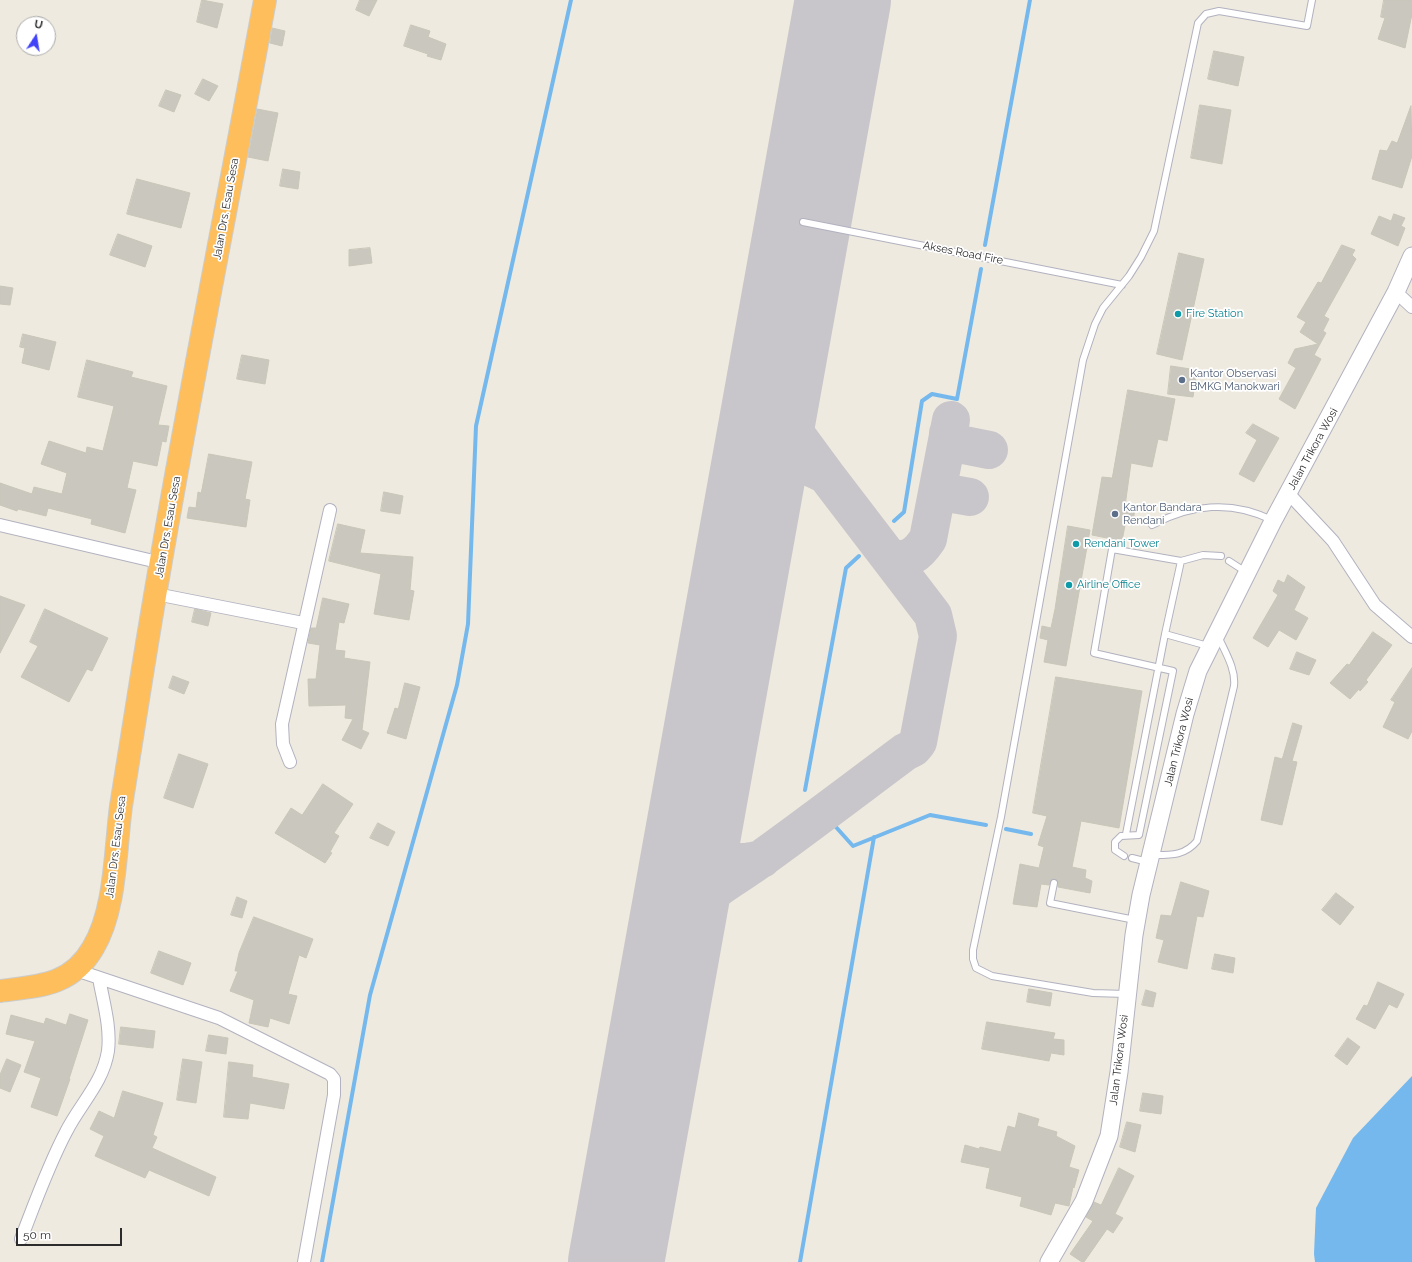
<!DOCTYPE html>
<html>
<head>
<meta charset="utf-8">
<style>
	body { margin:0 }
	#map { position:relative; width:1412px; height:1262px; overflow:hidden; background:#eeeadf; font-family:Raleway,sans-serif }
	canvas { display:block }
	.north { position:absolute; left:16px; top:16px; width:40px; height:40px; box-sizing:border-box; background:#fff; border:1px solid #ababab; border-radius:50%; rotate:12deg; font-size:11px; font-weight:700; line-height:16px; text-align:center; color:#2c2c2c }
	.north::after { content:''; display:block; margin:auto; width:14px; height:18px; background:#4143f9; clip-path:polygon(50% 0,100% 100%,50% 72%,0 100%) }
	.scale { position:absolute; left:16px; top:1228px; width:106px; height:18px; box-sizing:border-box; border:2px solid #2c2c2c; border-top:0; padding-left:5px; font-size:12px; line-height:14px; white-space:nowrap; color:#2c2c2c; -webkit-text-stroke:3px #fff; paint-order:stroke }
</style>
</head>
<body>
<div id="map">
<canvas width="1412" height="1262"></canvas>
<div class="north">U</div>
<div class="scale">50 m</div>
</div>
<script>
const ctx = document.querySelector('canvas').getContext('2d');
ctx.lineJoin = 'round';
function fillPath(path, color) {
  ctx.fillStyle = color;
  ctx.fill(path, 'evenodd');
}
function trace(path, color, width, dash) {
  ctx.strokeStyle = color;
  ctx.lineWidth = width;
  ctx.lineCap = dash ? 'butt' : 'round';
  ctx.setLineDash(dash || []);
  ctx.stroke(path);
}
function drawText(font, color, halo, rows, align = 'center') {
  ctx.font = font + ' Raleway,sans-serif';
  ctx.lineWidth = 3.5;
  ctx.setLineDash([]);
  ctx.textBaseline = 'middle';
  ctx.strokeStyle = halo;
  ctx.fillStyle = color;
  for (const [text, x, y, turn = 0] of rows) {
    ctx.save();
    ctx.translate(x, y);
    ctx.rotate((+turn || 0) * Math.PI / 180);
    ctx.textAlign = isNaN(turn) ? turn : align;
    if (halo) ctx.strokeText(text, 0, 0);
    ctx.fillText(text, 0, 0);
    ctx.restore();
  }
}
const water = new Path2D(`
	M1412,1076V1262H1315L1314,1254L1316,1208L1353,1138Z`);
const stream = new Path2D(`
	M985,245L1030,0
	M894,521L904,512L922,401L932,394L957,399L981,269
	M805,790L846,568L859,556
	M835,826L853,846L930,815L986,825
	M1006,829L1031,834
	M322,1262L370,995L457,685L468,624L476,426L571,0
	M800,1262L874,837`);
const taxiway = new Path2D(`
	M774,389L779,411L826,475
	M948,433L959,444L989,450
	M939,484L947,493L970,497
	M890,558C909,562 918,554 928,539L951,420
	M695,824C705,841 721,864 743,862C749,862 756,860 762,859
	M675,936C695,895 731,882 765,856C812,822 858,787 905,752L913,748L918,742L938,636L933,615L826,475C817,471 805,463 794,464C765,468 757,499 749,522`);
const runway = new Path2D(`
	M616,1262L843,0`);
const building = new Path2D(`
	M202,0L223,4L217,28L197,22Z
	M360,0H377L369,16L356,10Z
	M1384,0H1412V14L1405,48L1378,39L1385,18L1381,17Z
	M411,25L430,31L428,37L446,44L441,60L427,56L428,54L404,46Z
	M272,28L285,31L282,46L270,43Z
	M1214,51L1244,57L1238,86L1208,79Z
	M203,79L218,86L209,101L195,94Z
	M166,90L181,95L174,112L159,106Z
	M1200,105L1231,110L1222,164L1191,158Z
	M1411,106L1412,156L1402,188L1372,179L1380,150L1387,151L1392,141L1397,143Z
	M257,109L278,113L268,161L248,157Z
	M283,169L300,172L298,189L280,186Z
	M137,179L190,193L181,228L127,214Z
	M1394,214L1405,218L1401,226L1405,228L1398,246L1371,234L1379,216L1391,221Z
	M118,234L152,246L145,267L110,255Z
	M1342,245L1355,250L1352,255L1356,259L1324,316L1329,319L1323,331L1326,333L1314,355L1321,359L1295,409L1279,399L1296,368L1288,363L1295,349L1318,344L1300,332L1306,322L1297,317L1318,282L1321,283Z
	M370,248L372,263L349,266V250Z
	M1179,253L1204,259L1182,360L1157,354Z
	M0,286L13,288L10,305L0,304Z
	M23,334L56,342L49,370L22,363L25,348L20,347Z
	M242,355L269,360L265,384L237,379Z
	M87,360L133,372L131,377L167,386L158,425L169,426L166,442L162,441L157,466L133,461L127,488L136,490L125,533L91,524L92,519L48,508L46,516L18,509L17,511L0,505V483L32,494L34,487L62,494L67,473L41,464L49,441L86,453L87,447L103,451L114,406L78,397Z
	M1171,366L1197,370L1193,397L1168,394Z
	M1128,390L1175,399L1167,441L1158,439L1152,467L1131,463L1125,506L1135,508L1133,522L1126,520L1122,541L1092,535L1102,477L1112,478Z
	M1253,424L1279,438L1254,482L1239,474L1257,440L1246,433Z
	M209,454L252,462L245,499L250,500L246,527L187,518L189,507L196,508L198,492L201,493Z
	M384,492L403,496L400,514L381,511Z
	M338,524L365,530L360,553L413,557L410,590L414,591L409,620L374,614L381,574L329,561Z
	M1068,526L1090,530L1066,666L1044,662L1048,640L1040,638L1042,626L1051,628L1055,609Z
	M1288,575L1305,587L1294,610L1308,618L1296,640L1279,630L1268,647L1253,638L1278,595L1273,591L1278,580L1284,583Z
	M0,596L25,605L0,653Z
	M323,598L349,604L344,623L339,622L335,650L345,651L344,658L370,662L362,730L369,733L361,749L342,740L353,719L345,718L346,705L309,706L308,679H316L320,645L308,643L311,628H316Z
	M45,609L108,638L92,671L87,669L69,702L21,677L38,646L30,642Z
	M195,609L211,613L208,626L192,622Z
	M1373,632L1392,645L1366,680L1368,682L1360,691L1359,689L1350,699L1330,683L1347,664L1349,665Z
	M1297,652L1316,660L1309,675L1290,669Z
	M1412,668V731L1408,739L1383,727L1395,702L1391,700Z
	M173,676L189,682L184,694L169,688Z
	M1056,677L1142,691L1119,828L1081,821L1072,867L1086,870L1085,878L1092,881L1090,893L1058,887V881L1053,879L1049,885L1041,884L1037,907L1013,904L1020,864L1039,868L1044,847L1038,845L1047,816L1033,813Z
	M405,683L420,687L406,739L387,733L395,708L398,709Z
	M1293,723L1302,726L1292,761L1297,762L1282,825L1261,820L1275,757L1282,759Z
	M179,754L208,764L193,808L164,798Z
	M323,784L353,804L334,833L339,836L330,852L332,853L325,863L275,833L291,808L302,815Z
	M378,823L395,832L388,846L370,838Z
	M1181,882L1209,891L1203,917L1197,916L1187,969L1158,962L1164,940L1156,938L1161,915L1171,916Z
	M1336,893L1354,907L1340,925L1322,910Z
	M237,897L247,901L242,918L231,915Z
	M254,917L313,939L306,958L299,955L288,994L297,996L289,1024L270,1018L268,1027L249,1023L254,1000L230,991L238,971H235L239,953Z
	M159,951L191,963L183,985L151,973Z
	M1215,954L1235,958L1233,973L1212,969Z
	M1378,982L1404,994L1397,1008L1389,1004L1375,1029L1356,1019L1364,1005L1367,1006Z
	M1029,989L1052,993L1050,1006L1027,1002Z
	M1146,990L1156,993L1153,1007L1142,1005Z
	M70,1014L88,1020L69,1079H70L57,1116L31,1107L41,1078L24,1072L35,1041L6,1034L11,1015L44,1024L46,1018L66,1025Z
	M987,1022L1055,1033L1053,1039L1064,1040V1055L1051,1053L1049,1061L982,1049Z
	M121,1027L155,1031L153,1048L119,1044Z
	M209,1035L228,1038L226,1054L206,1051Z
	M1348,1038L1360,1047L1347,1065L1335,1056Z
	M7,1059L21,1065L10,1092L0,1088V1075Z
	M183,1059L202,1062L196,1103L177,1100Z
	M229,1062L253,1065L252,1077L289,1084L284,1109L250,1103L248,1119L224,1117Z
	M123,1091L163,1103L153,1135L157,1137L152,1148L216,1177L209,1196L149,1170L145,1178L95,1156L104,1136L90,1129L99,1111L114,1118Z
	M1143,1093L1163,1096L1161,1114L1140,1111Z
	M1019,1113L1039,1119L1037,1126L1057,1132L1056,1136L1075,1146L1069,1167L1079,1170L1074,1188L1073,1187L1069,1206L1055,1203L1051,1215L1020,1206L1022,1197L986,1188L990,1168L961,1162L965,1145L979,1149L980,1147L1001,1152L1008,1126L1015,1128Z
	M1127,1122L1141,1125L1135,1152L1120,1147Z
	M1119,1168L1134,1176L1115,1214L1123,1218L1113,1233L1107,1229L1084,1262H1082L1070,1254L1093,1221L1086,1217L1094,1202L1101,1205Z`);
const lane = new Path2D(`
	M803,222L1122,285
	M1152,525C1192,504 1231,500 1272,520
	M1229,561L1246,572
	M1208,646L1165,634L1181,561L1203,555L1221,556
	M1126,834L1165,634
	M1152,855C1170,855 1185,856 1197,841L1234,686C1236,669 1225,652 1218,636
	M1124,856L1115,850V842L1121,836L1139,835L1173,671L1094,653L1112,549L1181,561
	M1132,858L1148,862
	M1054,883L1050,903L1135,920
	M1126,994L1093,993L992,976L976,968L973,959V950L1001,817L1083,360L1095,324L1103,308L1129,276L1141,257L1154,231L1198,23L1206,14L1219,11L1307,26L1312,0`);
const street = new Path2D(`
	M1396,292L1412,307
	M1289,494L1333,541L1375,605L1412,637
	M0,525L162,563
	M156,594L303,623
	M290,762L283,744L282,724L330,510
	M76,970L219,1018L330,1074L334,1079V1095L304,1262
	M21,1239C35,1203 48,1166 66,1132C80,1104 103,1083 108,1051C111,1027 103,1001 99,978`);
const secondary = new Path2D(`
	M1049,1262L1084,1201L1109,1136L1119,1072L1134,935L1141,895L1185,714L1198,671L1273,521L1396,292L1412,256`);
const highway = new Path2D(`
	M0,991C39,986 71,986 93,948C116,910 115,851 121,806C128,760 136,714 143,668C179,445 224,223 265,0`);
const markers = [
	[1178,314,4,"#0f9aa8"],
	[1182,380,4,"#5c6f8a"],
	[1115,514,4,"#5c6f8a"],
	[1076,544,4,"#0f9aa8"],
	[1069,585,4,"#0f9aa8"]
];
const streetNames = [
	["Jalan Drs. Esau Sesa",226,209,-80],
	["Akses Road Fire",963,253,11],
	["Jalan Trikora Wosi",1313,449,-61],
	["Jalan Drs. Esau Sesa",168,527,-80],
	["Jalan Trikora Wosi",1179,742,-76],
	["Jalan Drs. Esau Sesa",116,847,-83],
	["Jalan Trikora Wosi",1119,1060,-83]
];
const cultureNames = [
	["Fire Station",1186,314],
	["Rendani Tower",1084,544],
	["Airline Office",1077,585]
];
const serviceNames = [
	["Kantor Observasi",1190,374],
	["BMKG Manokwari",1190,387],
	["Kantor Bandara",1123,508],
	["Rendani",1123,521]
];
fillPath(water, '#74b8ee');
trace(stream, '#74b8ee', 4);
trace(taxiway, '#c8c6ca', 38);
trace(runway, '#c8c6ca', 96);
fillPath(building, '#c9c7be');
trace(building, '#c9c6b8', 1);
trace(lane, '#b2b2c0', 8);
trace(street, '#b2b2c0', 14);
trace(secondary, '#b2b2c0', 19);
trace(highway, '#ccc', 24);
trace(lane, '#fff', 6);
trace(street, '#fff', 12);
trace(secondary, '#fff', 17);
trace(highway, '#fdbe5b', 22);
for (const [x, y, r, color] of markers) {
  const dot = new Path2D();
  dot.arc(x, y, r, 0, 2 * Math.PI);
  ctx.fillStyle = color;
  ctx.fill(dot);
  trace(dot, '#fff', 1.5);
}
drawText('11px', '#2c2c2c', '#fff', streetNames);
drawText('11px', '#0d838f', '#fff', cultureNames, 'left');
drawText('11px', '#4e5e75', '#fff', serviceNames, 'left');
</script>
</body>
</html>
